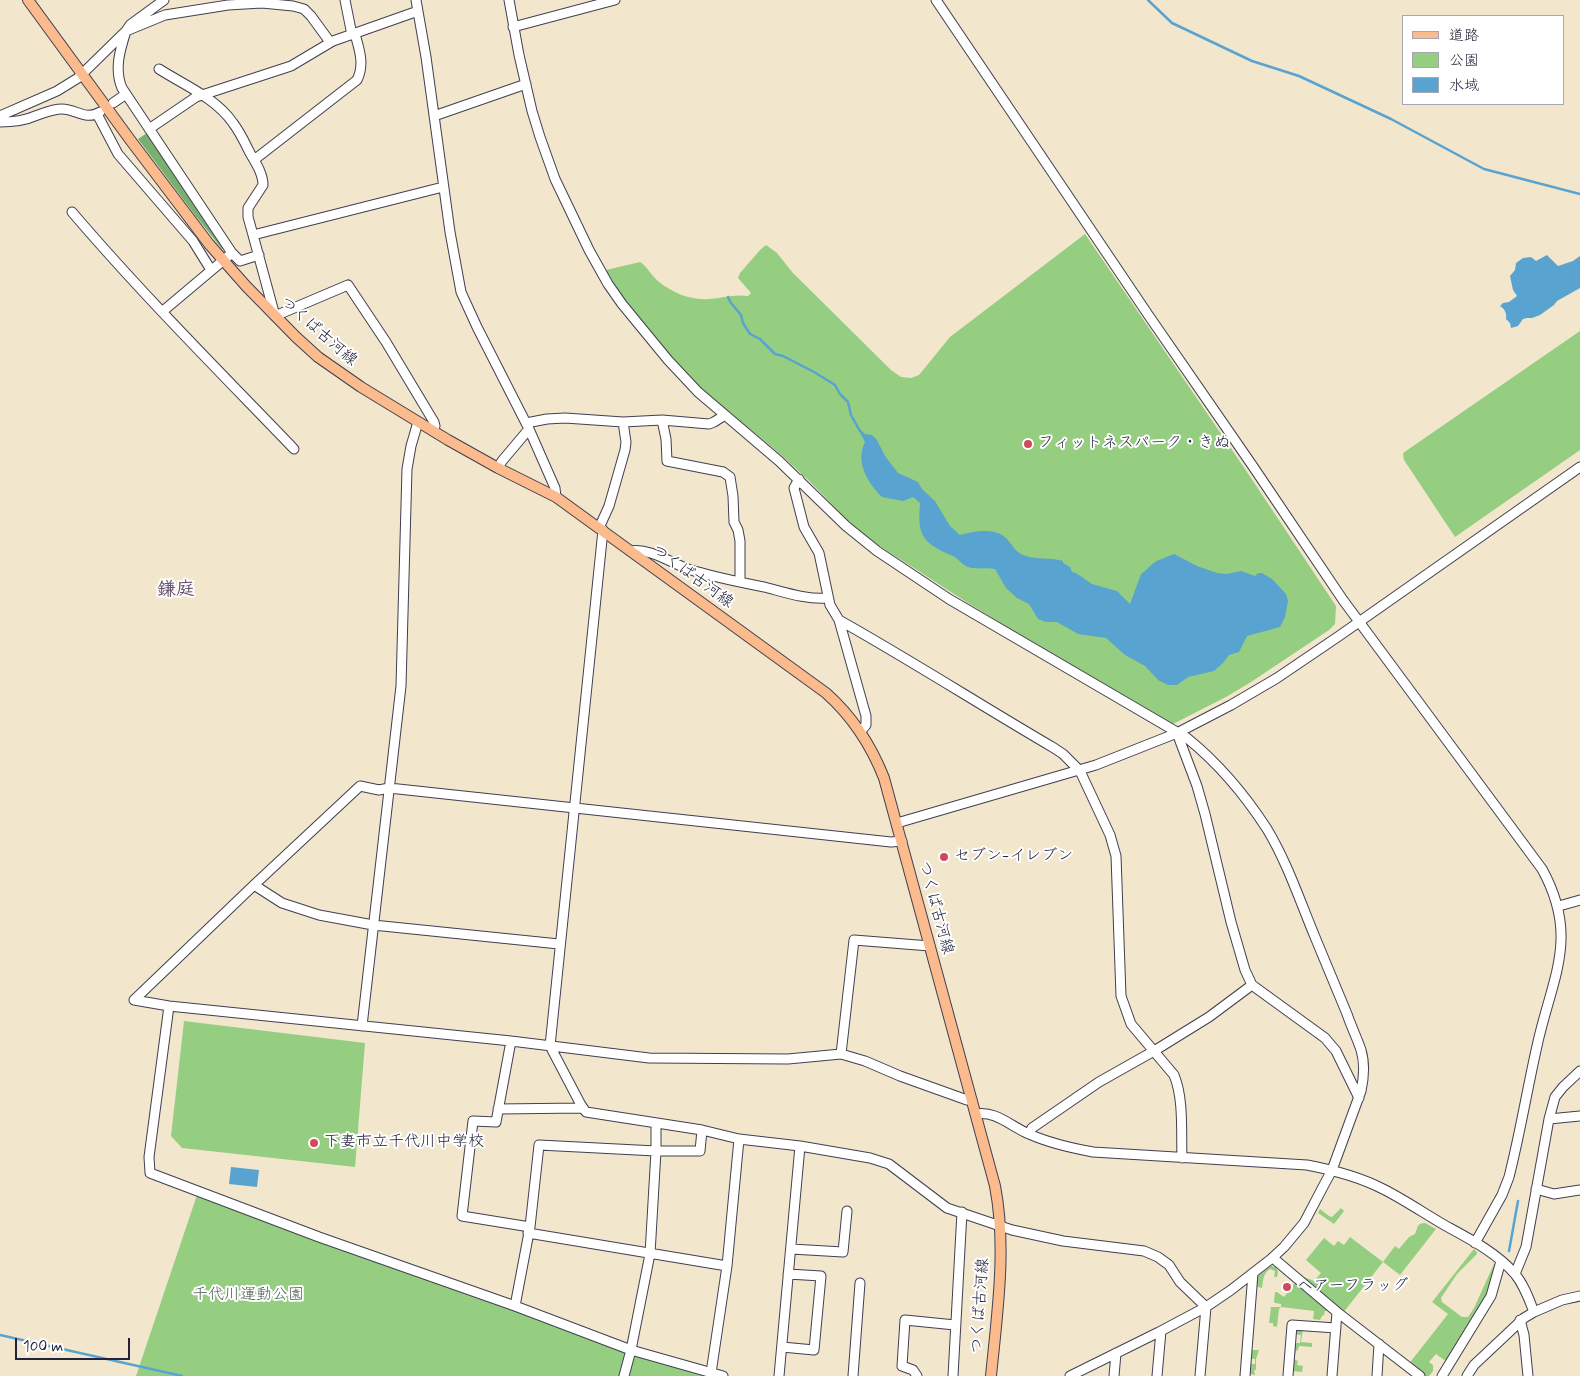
<!DOCTYPE html>
<html>
<head>
<meta charset="utf-8">
<style>
	body { margin:0 }
	#map { position:relative; width:1580px; height:1376px; overflow:hidden; background:#f2e6cd; font-family:Mynerve,"Klee One",sans-serif }
	canvas { display:block }
	.legend { position:absolute; left:1402px; top:15px; width:162px; height:90px; box-sizing:border-box; background:#fff; border:1px solid #a7a7b1; margin:0; padding:6px 9px; list-style:none; font-size:15px; color:#22223b }
	.legend li { display:flex; align-items:center; gap:10px; height:25px }
	.legend b { width:25px; border:1px solid #a7a7b1 }
	.scale { position:absolute; left:15px; top:1338px; width:115px; height:22px; box-sizing:border-box; border:2px solid #22223b; border-top:0; padding-left:6px; font-size:15px; line-height:18px; white-space:nowrap; color:#22223b; -webkit-text-stroke:4px #fff; paint-order:stroke }
</style>
</head>
<body>
<div id="map">
<canvas width="1580" height="1376"></canvas>
<ul class="legend">
<li><b style="height:6px;background:#fbbb8d"></b>道路</li>
<li><b style="height:14px;background:#96ce81"></b>公園</li>
<li><b style="height:14px;background:#58a3d0"></b>水域</li>
</ul>
<div class="scale">100 m</div>
</div>
<script>
const ctx = document.querySelector('canvas').getContext('2d');
ctx.lineJoin = 'round';
function fillPath(path, color) {
  ctx.fillStyle = color;
  ctx.fill(path, 'evenodd');
}
function trace(path, color, width, dash) {
  ctx.strokeStyle = color;
  ctx.lineWidth = width;
  ctx.lineCap = dash ? 'butt' : 'round';
  ctx.setLineDash(dash || []);
  ctx.stroke(path);
}
function drawText(font, color, halo, rows, align = 'center') {
  ctx.font = font + ' Mynerve,"Klee One",sans-serif';
  ctx.lineWidth = 4;
  ctx.setLineDash([]);
  ctx.textBaseline = 'middle';
  ctx.strokeStyle = halo;
  ctx.fillStyle = color;
  for (const [text, x, y, turn = 0] of rows) {
    ctx.save();
    ctx.translate(x, y);
    ctx.rotate((+turn || 0) * Math.PI / 180);
    ctx.textAlign = isNaN(turn) ? turn : align;
    if (halo) ctx.strokeText(text, 0, 0);
    ctx.fillText(text, 0, 0);
    ctx.restore();
  }
}
const green = new Path2D(`
	M1085,234L1245,469L1336,606L1335,624L1329,630L1251,682L1226,697L1173,724L1153,712C1074,666 993,621 917,570C899,558 880,547 863,534C847,521 834,506 820,492C808,479 794,467 781,455C755,432 726,411 700,387C666,357 628,309 606,270L640,262C646,266 649,271 653,276C659,283 667,288 675,292C684,297 699,300 709,299C722,298 734,294 748,296L751,293L738,278L740,273L760,250L766,245L777,253L793,273L891,370L901,377L911,378L919,375L950,337Z
	M1580,331V450L1455,537L1404,460L1403,453Z
	M184,1021L365,1043L355,1167L182,1148L171,1136Z
	M198,1192L631,1350L723,1376H136Z
	M1341,1208L1344,1211L1334,1224L1318,1213L1320,1209L1329,1216L1332,1217Z
	M1425,1223L1436,1229L1400,1275L1383,1262L1343,1313L1302,1279L1304,1277L1314,1281L1321,1273L1306,1260L1324,1238L1334,1246L1338,1241L1344,1245L1350,1237L1383,1262L1395,1246L1399,1249L1409,1237L1415,1234C1418,1228 1416,1223 1425,1223Z
	M1474,1249L1477,1252V1254L1457,1274L1441,1298L1442,1302L1462,1317H1468L1474,1308L1494,1264H1496L1490,1289L1447,1362L1436,1354L1429,1362L1433,1365V1371L1429,1376H1423L1408,1365L1448,1314L1432,1302Z
	M1271,1266L1276,1267L1278,1272L1277,1277H1274L1275,1271L1270,1269C1263,1273 1263,1281 1262,1288L1255,1286L1257,1277Z
	M1297,1280L1334,1311H1325L1324,1315L1322,1316L1320,1320L1313,1319L1314,1311L1281,1307V1304L1275,1303L1274,1302L1275,1292H1277L1284,1297Z
	M1271,1307H1281L1279,1309L1277,1327L1273,1326V1323H1269Z
	M1297,1329H1303L1301,1342L1312,1343V1347L1299,1346L1298,1350L1296,1351L1294,1359L1298,1361L1297,1365L1303,1366L1302,1372L1291,1371L1293,1343H1300L1301,1335L1295,1334Z
	M1251,1350H1259L1256,1359V1370H1254L1255,1375L1247,1373L1248,1364H1255V1359H1251Z`);
const forest = new Path2D(`
	M147,133L225,248L222,249L195,215L138,139Z`);
const water = new Path2D(`
	M1547,255L1558,266L1573,261L1580,256V288L1557,301L1554,305L1540,315L1532,318H1527L1523,319L1518,326L1511,328L1510,323L1506,319C1507,314 1505,309 1500,306L1503,303L1509,302L1517,296L1513,290L1510,276L1515,270L1516,263L1523,258L1531,257L1536,261Z
	M861,430L865,434L872,435L877,440L885,456L898,473L918,482L922,489L935,501L950,526L960,535C974,531 996,527 1007,539C1012,545 1016,552 1023,555C1035,560 1049,557 1063,561V563L1070,567L1072,572L1076,573L1092,584L1117,591L1130,604L1141,574C1146,571 1148,567 1154,563C1159,559 1168,557 1174,554L1197,566L1217,573L1227,574L1241,571L1255,576L1258,573H1262L1272,579L1286,594L1288,601L1285,617L1280,627L1247,636L1239,652L1229,655L1223,663L1214,671L1188,677L1177,685H1168L1158,680L1145,666L1125,655L1106,638L1078,634L1057,622H1046L1038,619L1029,604L1017,598L1006,588L995,569C987,567 977,570 968,567C962,565 959,559 953,556C923,543 917,537 920,503L913,497L903,501L882,497C867,482 855,462 865,442L860,433Z
	M231,1167L259,1170L257,1187L229,1184Z`);
const stream = new Path2D(`
	M1148,0L1172,23L1252,61L1299,76L1391,119L1484,169L1580,194
	M728,297L731,303L741,315L743,323L750,334L760,339L775,354L783,356L814,372L835,385L840,394L848,402L851,415L860,431
	M1509,1251L1518,1201
	M0,1335L182,1376`);
const minor = new Path2D(`
	M345,0L352,35
	M416,0L426,57L450,232L461,292L477,327L529,429L555,488L556,497
	M509,0L519,55L532,111L540,137L555,179L589,250L608,284L622,304L668,360L698,392L779,461L846,526L877,551L949,599L1187,738C1218,763 1245,795 1267,829C1287,862 1300,901 1315,937C1326,963 1336,988 1347,1014C1351,1026 1357,1038 1361,1050C1365,1063 1364,1077 1361,1091L1332,1170L1325,1183L1304,1223L1284,1247L1271,1259L1231,1290L1206,1307L1159,1332L1070,1376
	M936,0L1149,316L1252,465L1343,600L1542,869C1580,938 1552,977 1537,1046C1527,1090 1520,1134 1509,1177L1502,1195L1475,1243
	M513,27L615,0
	M126,31C120,50 114,69 122,88L232,253L163,311
	M126,31L165,15L228,5L262,3L293,6L304,9L311,16L330,42
	M159,69C184,85 216,98 233,123C240,132 245,143 250,153C256,163 263,174 263,185L248,208V217L253,235
	M113,103L126,94
	M97,114L118,154L193,241L211,270
	M0,116L57,91L78,78L126,31L130,25L164,0
	M434,116L526,84
	M0,122C12,122 24,121 35,116C44,113 52,109 62,109C76,109 86,121 100,112
	M149,129L196,97L291,66L333,41L418,11
	M254,160L357,80C365,64 359,49 355,34
	M72,212C142,294 219,371 294,449
	M232,253L240,261L259,255
	M662,420L666,439L667,461L723,472L730,477L733,496L734,522L738,530L740,541V582
	M526,423L547,419L565,418L623,422L662,420L709,424L714,422L725,415
	M433,431L435,426L434,422L386,342L348,285L275,316L253,235L443,187
	M498,468L502,461L529,429
	M799,479L794,488L804,527L819,553L830,605L839,620L866,716V725L861,731
	M599,528L609,506L625,450L626,442L623,422
	M603,530L550,1046L581,1105L586,1112L702,1130L739,1139L800,1146L870,1158L889,1164L947,1208L1012,1230L1063,1241L1144,1251L1158,1257L1169,1265L1180,1282L1206,1307L1200,1376
	M630,551C651,548 669,562 688,569C713,577 739,582 764,587C784,592 807,600 828,598
	M839,620C912,661 982,706 1054,748L1063,754L1080,771L1110,835L1116,856L1121,996L1131,1024L1174,1075C1184,1099 1181,1133 1182,1158
	M1177,733L1197,786L1205,814L1231,922L1245,970L1252,985L1325,1038L1336,1051L1359,1098
	M897,823L1096,765L1177,733L1231,705L1277,678L1339,636L1580,467
	M254,885L282,903L319,915L373,925L559,944
	M1559,906L1580,900
	M134,1000L254,885L360,786L379,790L389,788L891,842L902,841
	M134,1000L169,1006L511,1041L649,1058L788,1059L841,1054L865,1061L900,1076L967,1100H972
	M169,1006L149,1157L150,1173L319,1237L515,1306L631,1350L723,1376
	M362,1026L401,686L407,469L411,446L418,422
	M511,1041L496,1122L473,1121L462,1216L530,1227L515,1306
	M841,1054L854,940L930,946
	M498,1109L582,1108
	M976,1114C995,1110 1012,1127 1029,1134C1049,1143 1071,1148 1093,1152L1307,1165C1333,1170 1360,1177 1383,1189C1405,1200 1425,1214 1446,1226C1470,1239 1497,1253 1515,1274C1524,1285 1529,1299 1534,1312
	M1549,1119L1580,1116
	M1029,1134L1032,1128L1099,1082L1154,1051L1209,1017L1252,985
	M1536,1189L1554,1194L1580,1190
	M530,1227L539,1145L656,1151H700L702,1130
	M528,1233L727,1266
	M791,1249L843,1252L847,1211
	M1273,1258L1337,1312L1420,1376
	M1515,1274L1526,1247L1549,1119L1555,1097L1563,1087L1580,1071
	M1520,1320L1524,1335L1528,1376
	M782,1347L814,1350L821,1276L788,1274
	M711,1373L727,1266L739,1139
	M624,1376L631,1350L650,1254L656,1151V1123
	M779,1376L800,1146
	M853,1376L860,1283
	M917,1376L913,1370L902,1366L905,1320L955,1325
	M953,1376L962,1212
	M1114,1376L1116,1353
	M1157,1376L1161,1331
	M1245,1376L1253,1273
	M1288,1376L1292,1325L1336,1328
	M1332,1376L1337,1312
	M1377,1376L1379,1344
	M1442,1376L1491,1296L1501,1261
	M1467,1376L1474,1365L1524,1318L1534,1312L1562,1300L1580,1296`);
const major = new Path2D(`
	M28,0L131,141L209,244L246,286L296,337L318,357L361,387L448,440L498,468L556,497L826,693C853,717 871,745 884,778L995,1186C1007,1248 997,1314 991,1376`);
const markers = [
	[1028,444,5,"#d1495b"],
	[944,857,5,"#d1495b"],
	[314,1143,5,"#d1495b"],
	[1287,1287,5,"#d1495b"]
];
const streetNames = [
	["つくば古河線",318,332,41],
	["つくば古河線",692,577,36],
	["つくば古河線",935,908,75],
	["つくば古河線",981,1306,-86]
];
const poiNames = [
	["フィットネスパーク・きぬ",1038,444],
	["セブン-イレブン",954,857],
	["下妻市立千代川中学校",324,1143],
	["ヘアーフラッグ",1297,1287]
];
const parkNames = [
	["千代川運動公園",248,1296]
];
const quarterNames = [
	["鎌庭",176,591]
];
fillPath(green, '#96ce81');
fillPath(forest, '#78b16f');
fillPath(water, '#58a3d0');
trace(stream, '#58a3d0', 2.5);
trace(minor, '#413f51', 11);
trace(major, '#413f51', 12);
trace(minor, '#fff', 9);
trace(major, '#fbbb8d', 10);
for (const [x, y, r, color] of markers) {
  const dot = new Path2D();
  dot.arc(x, y, r, 0, 2 * Math.PI);
  ctx.fillStyle = color;
  ctx.fill(dot);
  trace(dot, '#fff', 2);
}
drawText('16px', '#22223b', '#fff', streetNames);
drawText('16px', '#22223b', '#fff', poiNames, 'left');
drawText('16px', '#4b5e54', '#fff', parkNames);
drawText('bold 19px', '#674e6d', '#fff', quarterNames);
</script>
</body>
</html>
